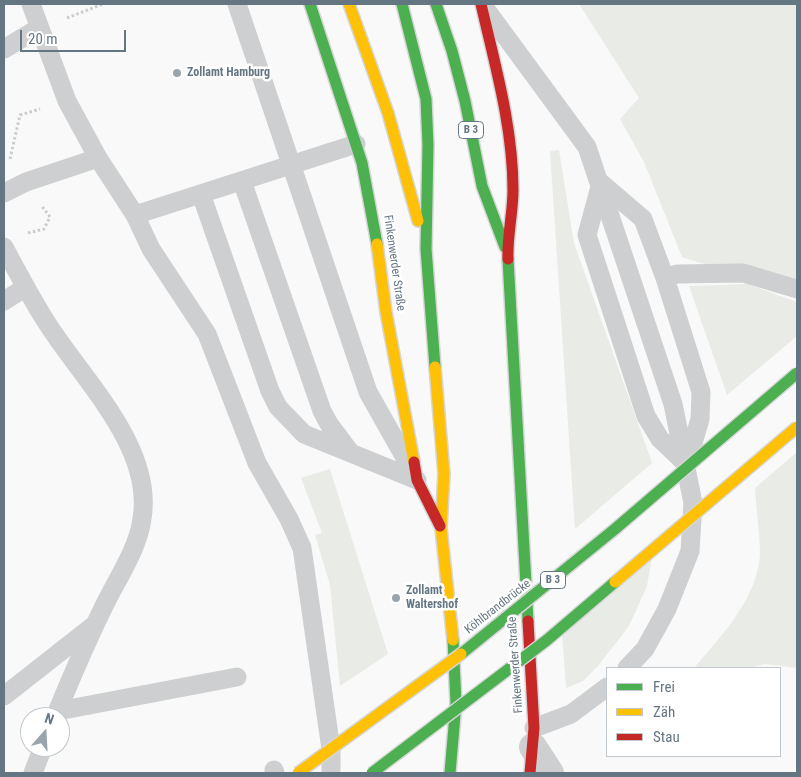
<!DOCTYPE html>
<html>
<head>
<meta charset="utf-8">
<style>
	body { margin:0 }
	#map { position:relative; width:801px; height:777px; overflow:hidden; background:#f9f9f9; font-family:"Roboto Condensed",sans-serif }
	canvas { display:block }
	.frame { position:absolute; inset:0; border:5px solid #657683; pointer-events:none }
	.legend { position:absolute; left:606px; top:667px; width:175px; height:90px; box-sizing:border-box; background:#fff; border:1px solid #c1c8cd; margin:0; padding:6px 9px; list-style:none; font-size:15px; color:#657683 }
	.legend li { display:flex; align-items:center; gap:10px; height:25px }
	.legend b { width:25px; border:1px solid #c1c8cd }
	.north { position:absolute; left:20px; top:707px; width:50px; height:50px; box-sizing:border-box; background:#fff; border:1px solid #c1c8cd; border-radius:50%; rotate:19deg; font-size:14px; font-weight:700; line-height:20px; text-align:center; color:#657683 }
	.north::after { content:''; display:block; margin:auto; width:18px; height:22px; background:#99a4ac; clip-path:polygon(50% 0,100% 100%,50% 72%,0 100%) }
	.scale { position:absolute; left:20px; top:30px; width:106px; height:22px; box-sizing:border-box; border:2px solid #657683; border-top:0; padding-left:6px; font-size:15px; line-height:18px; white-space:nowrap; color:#657683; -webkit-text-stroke:4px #fff; paint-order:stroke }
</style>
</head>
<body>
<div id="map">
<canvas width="801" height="777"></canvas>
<div class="frame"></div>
<ul class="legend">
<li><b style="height:6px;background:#4caf50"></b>Frei</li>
<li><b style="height:6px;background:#ffc107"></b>Zäh</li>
<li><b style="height:6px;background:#c62828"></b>Stau</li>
</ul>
<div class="north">N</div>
<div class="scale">20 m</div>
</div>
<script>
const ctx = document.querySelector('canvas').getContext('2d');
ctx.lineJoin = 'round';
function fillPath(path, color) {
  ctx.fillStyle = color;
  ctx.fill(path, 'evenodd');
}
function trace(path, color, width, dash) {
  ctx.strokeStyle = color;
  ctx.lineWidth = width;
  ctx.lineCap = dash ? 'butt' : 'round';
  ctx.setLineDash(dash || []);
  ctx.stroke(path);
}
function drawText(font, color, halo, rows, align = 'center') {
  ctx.font = font + ' "Roboto Condensed",sans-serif';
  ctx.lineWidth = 5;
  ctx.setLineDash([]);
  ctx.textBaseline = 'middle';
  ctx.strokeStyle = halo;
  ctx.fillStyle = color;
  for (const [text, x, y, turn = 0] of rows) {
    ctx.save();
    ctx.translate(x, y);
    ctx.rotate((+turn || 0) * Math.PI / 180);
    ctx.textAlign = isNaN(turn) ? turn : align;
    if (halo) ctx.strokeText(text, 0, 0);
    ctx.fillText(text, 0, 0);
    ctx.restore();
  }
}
const green = new Path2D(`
	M579,4H796L797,279L741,264H704L682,257L644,162L620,119L639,98Z
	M559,150L574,243L652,463L575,529L550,151Z
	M747,284L797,302V336L727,395L689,286Z
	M797,452V668L765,664L749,668H694C721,636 761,595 760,549C759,529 756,508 755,488Z
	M330,469L388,654L340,686L330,585L315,535L322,533L301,478Z
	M652,557L647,586L629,626L598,666L583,681L566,688L562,634Z`);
const path = new Path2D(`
	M67,18L103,4
	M10,159L20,115L40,109
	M28,233L44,229L50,217L41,205`);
const lane = new Path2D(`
	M31,4L67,101L98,158L135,215L151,249L207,334L257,463L289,519L302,548L331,749V773
	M237,4L368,392L408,463
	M487,11L587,147L673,404L693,503L690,551L667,609L645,649L627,668
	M4,49L39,28
	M242,181L322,411L329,424L350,452
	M601,183L643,219L665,278L701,392L700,419L693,443L684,462
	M601,183L587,235L646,416L660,439L684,462
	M4,193L26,182L98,158
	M201,194L270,391L278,407L304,434L417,480
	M135,215L356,144
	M4,247C18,273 31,298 47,323C83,380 154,447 142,519C138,548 119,576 106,602C87,640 71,678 55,717
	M665,278L677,274L743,273L797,289
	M4,301L26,287
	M4,696L93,626
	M58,711L237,677
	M534,728L571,714L607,687
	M274,770L275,773
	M33,773L43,747`);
const street = new Path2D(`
	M533,747L550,773`);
const fast = new Path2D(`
	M310,4L362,163L377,244
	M402,4L426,99L428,145L426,249L435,367
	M436,4L452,51L465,101L482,186L505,247
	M508,259L528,621
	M450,773L456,703L453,640`);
const slow = new Path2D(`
	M349,4L388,113L418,221
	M377,244L386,312L414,462
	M435,367L444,474L441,528L453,640`);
const jam = new Path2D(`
	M481,4C495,65 513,127 513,190C513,213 507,236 508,259
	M414,462L417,480L440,526
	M528,621L534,728L530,773`);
const fastBridge = new Path2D(`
	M461,654L615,529L797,373
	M372,773L547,640L615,582`);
const slowBridge = new Path2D(`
	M615,582L797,427
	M298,773L461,654`);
const markers = [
	[177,73,5,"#99a4ac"],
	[396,598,5,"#99a4ac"]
];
const shields = [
	[471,130,25],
	[553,580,25]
];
const shieldNames = [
	["B 3",471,130],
	["B 3",553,580]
];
const poiNames = [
	["Zollamt Hamburg",187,73],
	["Zollamt",406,591],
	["Waltershof",406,605]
];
const streetNames = [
	["Finkenwerder Straße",394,263,82],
	["Köhlbrandbrücke",498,607,-38],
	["Finkenwerder Straße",516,665,-94]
];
fillPath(green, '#e8ebe6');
trace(fast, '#d5d6d7', 14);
trace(slow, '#d5d6d7', 14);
trace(jam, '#d5d6d7', 14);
trace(path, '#cbcccd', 3, [2.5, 2.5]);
trace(lane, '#cecfd0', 19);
trace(street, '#cecfd0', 28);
trace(fast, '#4caf50', 11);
trace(slow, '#ffc107', 11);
trace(jam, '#c62828', 11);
trace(fastBridge, '#d5d6d7', 14, []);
trace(slowBridge, '#d5d6d7', 14, []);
trace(fastBridge, '#4caf50', 11);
trace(slowBridge, '#ffc107', 11);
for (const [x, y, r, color] of markers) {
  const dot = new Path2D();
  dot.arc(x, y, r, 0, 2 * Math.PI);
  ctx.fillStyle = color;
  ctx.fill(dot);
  trace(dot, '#fff', 2);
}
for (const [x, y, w] of shields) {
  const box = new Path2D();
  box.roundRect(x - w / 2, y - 8.5, w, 17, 4);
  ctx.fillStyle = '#fff';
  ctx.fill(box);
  trace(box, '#657683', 1);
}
drawText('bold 11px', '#657683', null, shieldNames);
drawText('bold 12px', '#657683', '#fff', poiNames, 'left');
drawText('12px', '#657683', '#fff', streetNames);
</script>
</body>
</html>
